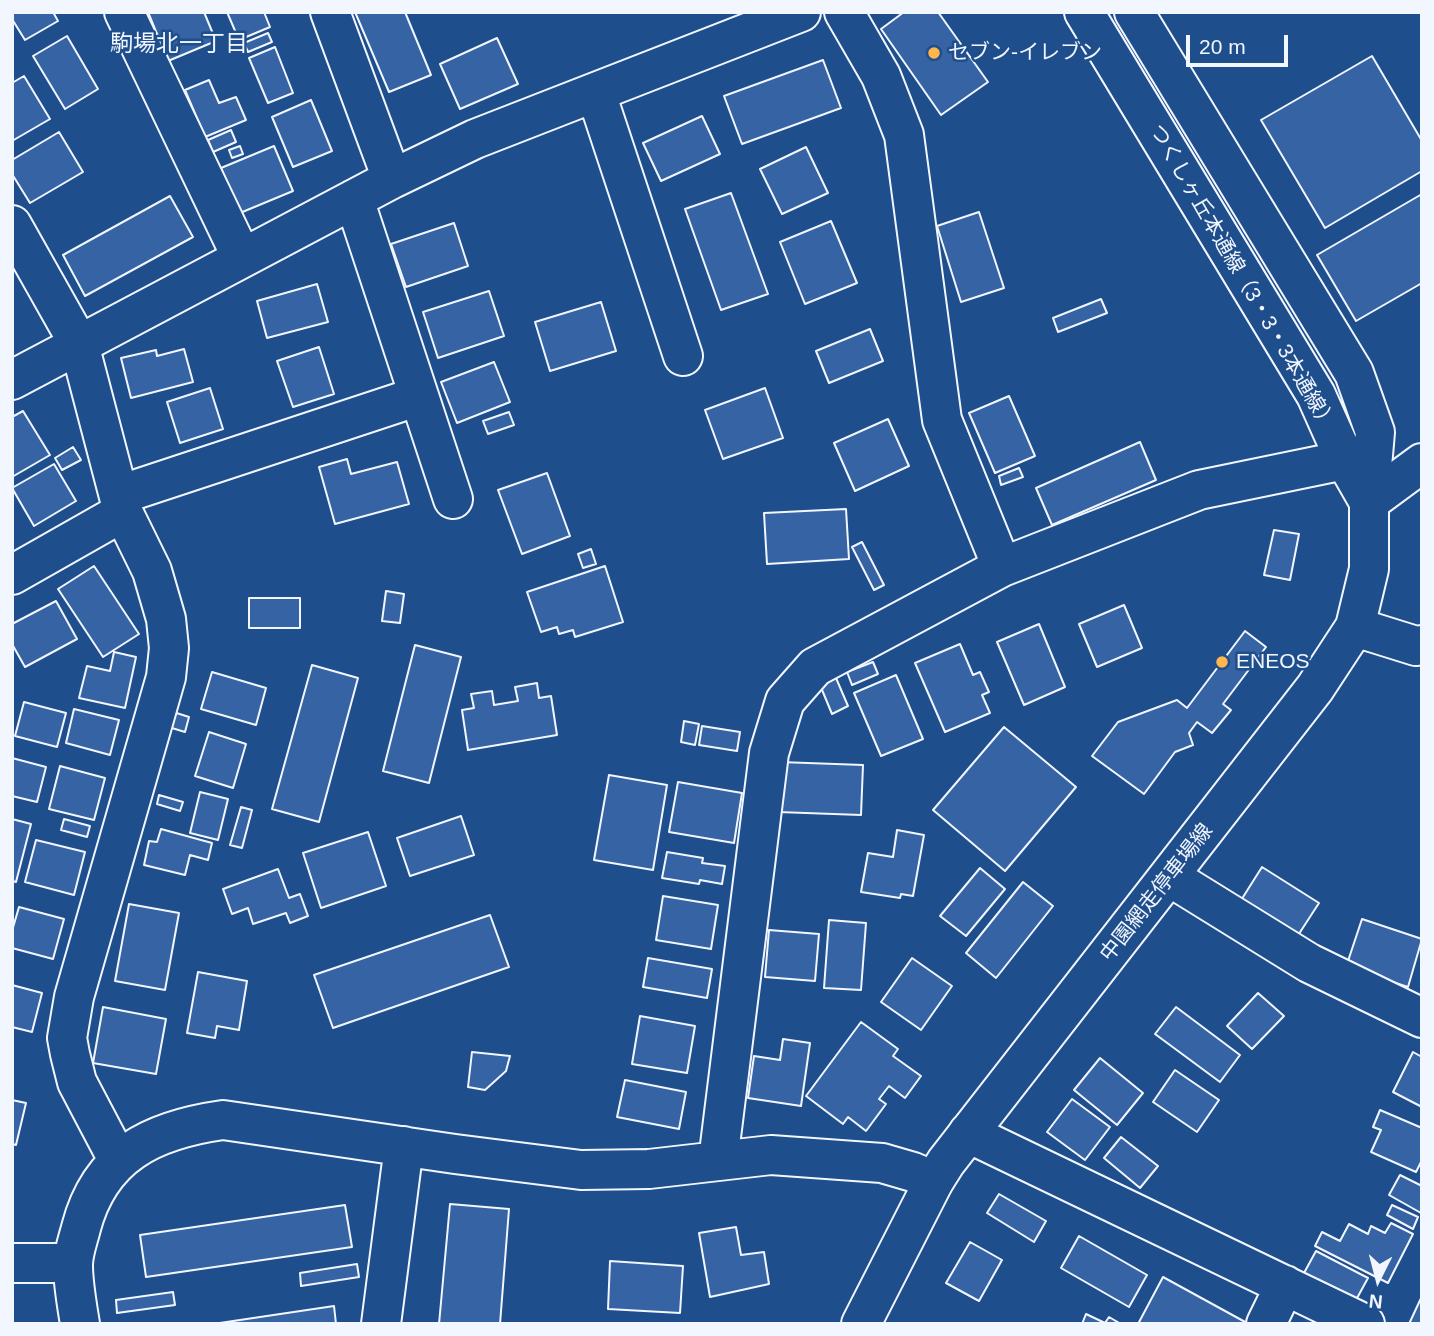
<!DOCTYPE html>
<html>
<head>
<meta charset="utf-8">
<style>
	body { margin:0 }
	#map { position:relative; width:1434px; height:1336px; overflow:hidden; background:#1f4e8c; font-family:Arial,sans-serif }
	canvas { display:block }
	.frame { position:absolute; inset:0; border:14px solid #f2f6ff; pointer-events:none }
	.north { position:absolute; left:1343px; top:1245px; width:70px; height:70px; -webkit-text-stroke:5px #1f4e8c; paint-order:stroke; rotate:186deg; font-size:19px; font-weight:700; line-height:28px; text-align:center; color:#f2f6ff }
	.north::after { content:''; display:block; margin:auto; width:24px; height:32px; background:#f2f6ff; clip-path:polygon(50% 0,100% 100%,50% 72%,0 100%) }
	.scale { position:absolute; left:1186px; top:35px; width:102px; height:32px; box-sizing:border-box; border:4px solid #f2f6ff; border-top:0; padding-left:9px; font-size:21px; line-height:24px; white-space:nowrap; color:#f2f6ff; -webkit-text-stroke:5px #1f4e8c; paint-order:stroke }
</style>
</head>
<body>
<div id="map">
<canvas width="1434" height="1336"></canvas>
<div class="frame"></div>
<div class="north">N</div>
<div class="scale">20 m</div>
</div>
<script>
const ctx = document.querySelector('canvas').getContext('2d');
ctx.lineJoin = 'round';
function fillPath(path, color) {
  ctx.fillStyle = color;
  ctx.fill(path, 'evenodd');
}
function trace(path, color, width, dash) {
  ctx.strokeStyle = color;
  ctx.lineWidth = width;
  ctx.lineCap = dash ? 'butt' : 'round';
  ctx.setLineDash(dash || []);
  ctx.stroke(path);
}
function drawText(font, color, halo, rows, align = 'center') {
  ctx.font = font + ' Arial,"Noto Sans JP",sans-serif';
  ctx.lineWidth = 5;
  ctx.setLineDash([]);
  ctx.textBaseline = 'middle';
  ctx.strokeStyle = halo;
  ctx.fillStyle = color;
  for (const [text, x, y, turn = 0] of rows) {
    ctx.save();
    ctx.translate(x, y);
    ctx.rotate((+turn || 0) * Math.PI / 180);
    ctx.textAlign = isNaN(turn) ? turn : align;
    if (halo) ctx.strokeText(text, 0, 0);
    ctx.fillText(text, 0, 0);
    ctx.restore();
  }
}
const building = new Path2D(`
	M12,12H53L58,21L25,40L12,19Z
	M148,12H204L216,41L168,61Z
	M227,12H264L270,27L239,40Z
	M355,12H405L431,75L389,92Z
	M904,12H938L988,82L941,115L881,29Z
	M268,33L272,42L248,52L244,43Z
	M67,36L98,89L65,109L33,56Z
	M497,38L518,84L460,109L440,64Z
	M275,47L293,93L268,103L249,58Z
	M1372,56L1422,141V171L1325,228L1261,120Z
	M823,60L841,108L742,144L724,96Z
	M24,76L50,119L12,141V83Z
	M209,80L219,103L236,97L246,120L205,137L185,90Z
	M311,100L332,151L293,167L272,117Z
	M702,116L720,154L661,181L643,143Z
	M231,130L236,142L213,152L208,140Z
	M59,132L83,172L30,203L12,174V160Z
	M240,146L243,154L232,158L229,150Z
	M274,146L293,191L240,213L221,168Z
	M806,147L828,193L782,214L760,169Z
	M731,193L768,294L721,310L685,209Z
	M1422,194V283L1356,321L1317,255Z
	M170,196L193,237L85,296L63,255Z
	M979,212L1004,288L961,302L937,226Z
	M831,221L857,283L805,304L780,242Z
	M454,223L468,266L406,287L391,244Z
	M317,284L328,322L267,338L257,301Z
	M489,291L504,336L438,358L423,312Z
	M1101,299L1107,313L1058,332L1053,318Z
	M601,302L616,351L550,371L535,322Z
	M870,329L883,361L829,383L816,351Z
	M319,347L334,394L293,407L277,361Z
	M184,349L193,382L131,398L121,358L156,350L157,356Z
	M494,362L510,402L457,423L441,382Z
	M210,388L223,429L180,443L167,402Z
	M765,388L783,438L723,459L705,410Z
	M1009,396L1035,456L995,473L969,413Z
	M23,411L50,455L12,477V417Z
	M509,412L514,425L488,434L483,421Z
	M888,419L909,466L855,491L834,443Z
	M1140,442L1156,480L1052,525L1036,488Z
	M73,447L81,460L62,470L55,458Z
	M347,459L351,474L397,462L409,504L335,524L319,467Z
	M54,464L76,501L34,526L12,488Z
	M1019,468L1023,477L1001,485L999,476Z
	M547,473L570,536L522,554L498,490Z
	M846,509L849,559L767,564L764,513Z
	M1274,530L1299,534L1290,580L1264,575Z
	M862,542L884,585L874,590L852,547Z
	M591,549L596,564L583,568L578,554Z
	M94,566L139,634L103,657L58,589Z
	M605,566L623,622L575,637L573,630L559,634L557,627L541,632L527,592Z
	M386,591L404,594L400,623L382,621Z
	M249,598H300V628H249Z
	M56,601L77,639L25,667L12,644V624Z
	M1124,605L1142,648L1097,667L1079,624Z
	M1039,624L1065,687L1024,705L997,642Z
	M1245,631L1266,647L1223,704L1231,710L1212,733L1197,722L1189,733L1193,745L1175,752L1144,794L1092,756L1118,722L1177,700L1187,708Z
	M960,644L973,675L980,672L989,692L982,695L990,713L945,732L915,663Z
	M415,645L461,657L429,783L383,771Z
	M114,652L136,657L125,708L79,698L87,666L110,671Z
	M873,662L878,674L852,685L847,672Z
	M312,665L358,678L319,822L272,809Z
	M212,672L266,688L256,725L201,709Z
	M896,675L923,739L881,756L854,693Z
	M836,678L848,706L832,714L820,685Z
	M537,683L539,698L551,696L557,735L468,750L462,710L474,708L471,694L492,691L494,705L518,701L515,687Z
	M24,702L66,713L57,747L15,736Z
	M74,709L119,720L110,755L66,743Z
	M167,710L189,717L185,732L162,725Z
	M684,721L699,724L695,745L681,742Z
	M702,726L740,732L737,751L699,745Z
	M1004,727L1076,787L1005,871L933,810Z
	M209,732L246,744L233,788L195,776Z
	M12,758L46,767L37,802L12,796Z
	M780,762L863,765L861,815L778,812Z
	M60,766L105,778L94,820L49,809Z
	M609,775L667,785L653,870L594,860Z
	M678,782L742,793L734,843L669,832Z
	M200,792L228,799L218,840L190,833Z
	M159,795L183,802L180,811L157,804Z
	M241,807L252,810L242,848L230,845Z
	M461,816L474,855L410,876L397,838Z
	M12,819L31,824L16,882L12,881Z
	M64,819L90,826L87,837L61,830Z
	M161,829L212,843L208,860L190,855L185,875L144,865L149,841L157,842Z
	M897,830L924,835L913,896L901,894L900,898L861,892L868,853L893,857Z
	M368,832L386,886L321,908L303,853Z
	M36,840L85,852L74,895L25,882Z
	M667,852L703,858L702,863L725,866L722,884L700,880L699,884L662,878Z
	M1262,867L1319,903L1295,940L1238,905Z
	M980,868L1005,889L966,936L940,916Z
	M278,869L289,898L300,894L308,916L290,923L286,913L253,924L248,908L232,914L223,889Z
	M1023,882L1053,906L996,978L966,953Z
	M663,896L718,905L711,949L656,940Z
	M129,904L179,913L165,990L115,981Z
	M19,907L64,919L53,959L12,948V931Z
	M490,915L509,967L333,1028L314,975Z
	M1362,919L1422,939L1408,987L1346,967Z
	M829,920L866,923L861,990L824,988Z
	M769,930L819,934L815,981L765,977Z
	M648,958L712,969L707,998L643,987Z
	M912,958L952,986L921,1030L881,1002Z
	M198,972L247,981L239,1030L217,1026L215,1038L187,1033Z
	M12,985L42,993L32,1032L12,1027Z
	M1258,993L1284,1016L1252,1049L1227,1026Z
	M103,1007L166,1019L156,1074L93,1063Z
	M1176,1007L1240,1055L1220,1082L1155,1034Z
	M640,1016L695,1026L687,1073L632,1064Z
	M861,1022L898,1049L893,1056L921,1076L905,1098L889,1086L879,1099L886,1104L866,1131L848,1117L843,1124L806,1096Z
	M783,1039L810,1043L801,1106L748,1098L754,1056L780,1060Z
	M472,1052L510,1056L506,1071L485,1090L468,1087Z
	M1413,1052L1422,1057V1107L1393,1092Z
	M1100,1058L1143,1093L1117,1125L1074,1090Z
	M1175,1070L1219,1100L1197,1132L1153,1102Z
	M625,1080L686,1092L679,1129L617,1117Z
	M1072,1099L1110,1127L1085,1160L1047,1132Z
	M12,1100L26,1103L16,1145L12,1144Z
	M1380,1110L1422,1128V1160L1416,1172L1371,1152L1381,1130L1373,1127Z
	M1121,1137L1158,1166L1140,1188L1104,1158Z
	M1400,1175L1422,1186L1421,1213L1389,1195Z
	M999,1194L1046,1221L1034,1242L987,1213Z
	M450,1204L509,1209L500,1324H439Z
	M345,1205L352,1247L146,1277L140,1235Z
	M1392,1205L1418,1217L1413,1229L1387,1215Z
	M1391,1223L1413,1234L1388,1283L1315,1246L1322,1232L1340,1241L1349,1224L1368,1234L1371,1226L1385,1233Z
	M736,1227L741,1255L764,1252L769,1284L710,1297L699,1233Z
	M1079,1236L1147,1275L1129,1307L1061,1268Z
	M970,1242L1002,1260L979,1301L946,1283Z
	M1316,1251L1368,1278L1356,1300L1304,1273Z
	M610,1261L683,1266L680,1313L608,1309Z
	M357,1264L359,1277L301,1286L300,1273Z
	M1163,1277L1247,1323L1246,1324H1138Z
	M173,1292L175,1305L117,1313L116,1300Z
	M1422,1296V1324H1409Z
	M334,1306L336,1324H213Z
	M1086,1314L1105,1323L1109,1317L1121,1324H1082Z`);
const minor = new Path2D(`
	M124,12L242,258
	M330,12L392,179
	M844,12L881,76L904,135L942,420L1002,567
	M1084,12L1316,395L1345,460L1369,502
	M1134,12L1354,373L1375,432L1369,502
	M596,93L683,356
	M354,199L453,499
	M12,225L79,344L123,512L152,571L166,619L169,648L166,677L74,997L67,1038L70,1054L77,1082L118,1160
	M12,380L392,179L475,139L801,12
	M119,495L419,396
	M12,575L123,512
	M1355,627L1416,646L1422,645
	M1170,877L1309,963L1422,1018
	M968,1133L1365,1324
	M718,1161L769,753L785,701L815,667L1002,567L1199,490L1345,460
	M12,1263H73
	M80,1324C77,1305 73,1284 73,1265C73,1253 78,1240 81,1228C100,1155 152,1130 223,1120L455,1154L581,1170L649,1169L771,1155L882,1163L913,1172L934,1181
	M381,1324L404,1146
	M1266,1324L1285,1285`);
const major = new Path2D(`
	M861,1324L934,1181L946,1162L1315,688L1355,627L1369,569V502L1422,463`);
const markers = [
	[934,53,7,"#ffb74d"],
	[1222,662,7,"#ffb74d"]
];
const poiNames = [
	["セブン-イレブン",948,53],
	["ENEOS",1236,662]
];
const streetNames = [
	["つくしヶ丘本通線（3・3・3本通線）",1242,278,60],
	["中園網走停車場線",1157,893,-52]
];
const neighbourhoodNames = [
	["駒場北一丁目",179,45]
];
fillPath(building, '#3563a3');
trace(building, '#f2f6ff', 2);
trace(minor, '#f2f6ff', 42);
trace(major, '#f2f6ff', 42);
trace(minor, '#1f4e8c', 38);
trace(major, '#1f4e8c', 38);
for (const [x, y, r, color] of markers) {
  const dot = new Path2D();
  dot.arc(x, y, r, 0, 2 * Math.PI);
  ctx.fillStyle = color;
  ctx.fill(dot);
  trace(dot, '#1f4e8c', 2.5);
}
drawText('21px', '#f2f6ff', '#1f4e8c', poiNames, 'left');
drawText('21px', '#f2f6ff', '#1f4e8c', streetNames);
drawText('23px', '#f2f6ff', '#1f4e8c', neighbourhoodNames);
</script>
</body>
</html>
